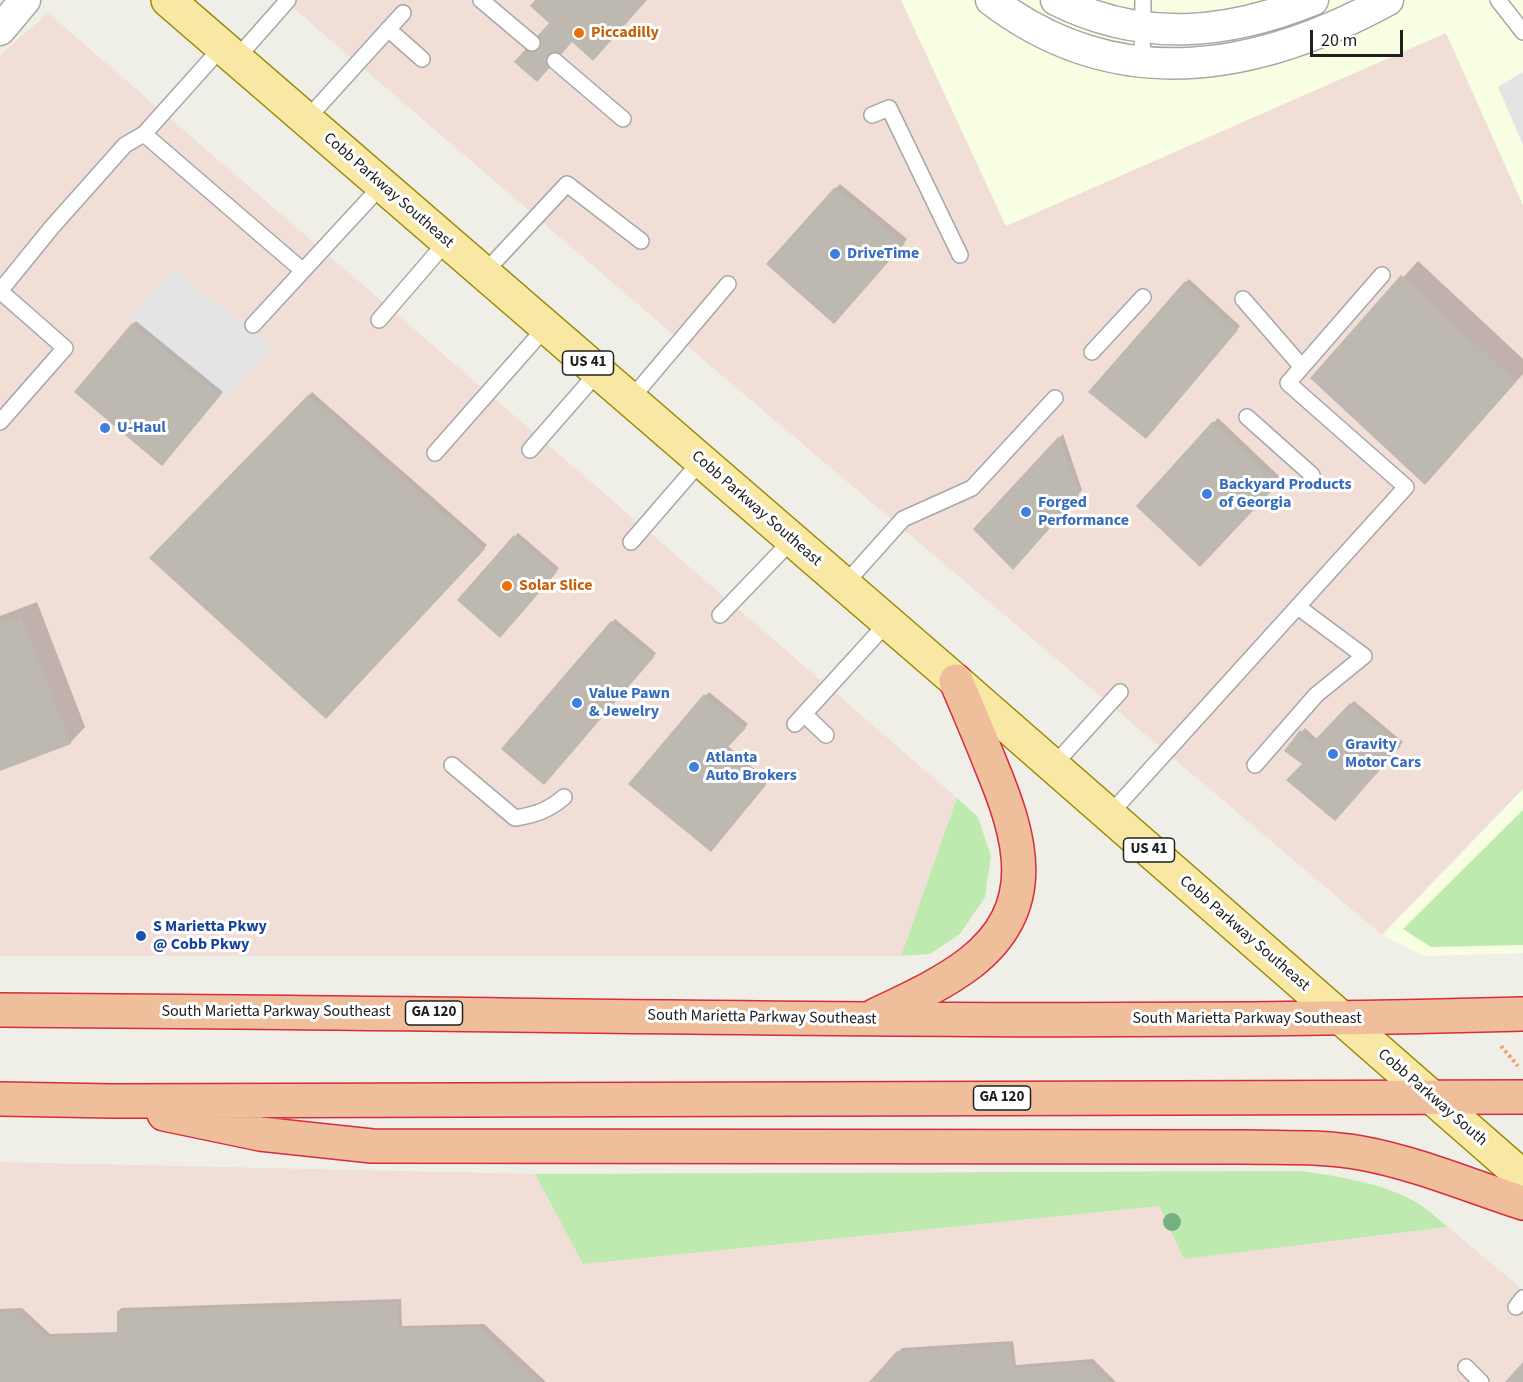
<!DOCTYPE html>
<html>
<head>
<meta charset="utf-8">
<style>
	body { margin:0 }
	#map { position:relative; width:1523px; height:1382px; overflow:hidden; background:#f0efe7; font-family:"Source Sans 3",sans-serif }
	canvas { display:block }
	.scale { position:absolute; left:1310px; top:30px; width:93px; height:27px; box-sizing:border-box; border:3px solid #202020; border-top:0; padding-left:8px; font-size:18px; line-height:21px; white-space:nowrap; color:#202020; -webkit-text-stroke:4px #fff; paint-order:stroke }
</style>
</head>
<body>
<div id="map">
<canvas width="1523" height="1382"></canvas>
<div class="scale">20 m</div>
</div>
<script>
const ctx = document.querySelector('canvas').getContext('2d');
ctx.lineJoin = 'round';
function fillPath(path, color) {
  ctx.fillStyle = color;
  ctx.fill(path, 'evenodd');
}
function trace(path, color, width, dash) {
  ctx.strokeStyle = color;
  ctx.lineWidth = width;
  ctx.lineCap = dash ? 'butt' : 'round';
  ctx.setLineDash(dash || []);
  ctx.stroke(path);
}
function drawText(font, color, halo, rows, align = 'center') {
  ctx.font = font + ' "Source Sans 3",sans-serif';
  ctx.lineWidth = 6;
  ctx.setLineDash([]);
  ctx.textBaseline = 'middle';
  ctx.strokeStyle = halo;
  ctx.fillStyle = color;
  for (const [text, x, y, turn = 0] of rows) {
    ctx.save();
    ctx.translate(x, y);
    ctx.rotate((+turn || 0) * Math.PI / 180);
    ctx.textAlign = isNaN(turn) ? turn : align;
    if (halo) ctx.strokeText(text, 0, 0);
    ctx.fillText(text, 0, 0);
    ctx.restore();
  }
}
const commercial = new Path2D(`
	M284,0H901L1006,226L1446,32L1523,205V789L1382,935L634,301Z
	M48,13L957,798L901,956H0V55Z
	M0,1162L535,1174L583,1264L1159,1206L1184,1259L1448,1227L1523,1290V1382H0Z`);
const education = new Path2D(`
	M901,0H1523V205L1446,33L1006,226Z
	M1523,789V953L1424,956L1382,935Z`);
const grass = new Path2D(`
	M957,798L978,817L991,856L985,897L960,934L930,954L901,956Z
	M1523,810V945L1431,947L1403,929Z
	M1300,1171C1338,1176 1390,1184 1422,1206C1431,1212 1439,1220 1448,1227L1184,1259L1159,1206L583,1264L535,1174Z`);
const parking = new Path2D(`
	M1523,72V145L1498,87Z
	M174,267L220,307L275,345L225,399L130,317Z`);
const shadow = new Path2D(`
	M840,184L907,239L838,318L768,264Z
	M1418,261L1523,359V374L1425,483L1312,378Z
	M1189,279L1240,326L1149,433L1186,282Z
	M136,321L223,392L166,460L133,324Z
	M312,392L487,545L326,717L151,558Z
	M1218,418L1281,478L1200,565L1138,506Z
	M1063,434L1082,490L1016,565L975,529Z
	M518,533L559,568L503,632L459,600Z
	M37,602L85,727L70,743L0,769V616Z
	M615,619L656,653L547,780L612,622Z
	M709,692L748,724L728,746L768,781L714,846L630,784Z
	M1354,701L1403,742L1339,816L1305,763L1286,750L1305,728L1317,739Z
	M401,1299L402,1326L484,1324L546,1382H0V1309L22,1308L50,1334L119,1332L118,1311L122,1308Z
	M1013,1341L1016,1365L1093,1359L1116,1382H871L902,1348Z`);
const building = new Path2D(`
	M535,0H647L593,61L572,42L537,82L514,62L549,23L530,6Z
	M835,187L905,243L834,324L766,264Z
	M1401,275L1516,382L1425,485L1310,378Z
	M1185,281L1238,330L1146,439L1088,392Z
	M132,323L220,396L162,466L74,392Z
	M308,395L485,549L326,719L149,558Z
	M1213,421L1279,483L1200,567L1136,506Z
	M1059,436L1079,495L1013,570L973,529Z
	M514,535L557,572L500,638L457,600Z
	M21,616L71,744L0,771V624Z
	M611,621L654,657L544,785L501,749Z
	M704,694L746,728L725,750L766,785L711,852L628,784Z
	M1350,703L1401,746L1335,821L1286,780L1302,764L1284,751L1300,730L1313,742Z
	M398,1302L399,1329L480,1327L539,1382H0V1312L18,1311L46,1336L117,1334V1311Z
	M1010,1344L1013,1368L1089,1362L1109,1382H869L897,1351Z
	M1523,1362V1382H1505Z`);
const path = new Path2D(`
	M1501,1046L1518,1066`);
const service = new Path2D(`
	M481,0L532,43
	M1498,0L1523,32
	M388,29L422,59
	M236,59L288,0
	M555,61L623,119
	M1142,63L1143,0
	M872,115L889,108L960,255
	M306,120L403,13
	M144,134L302,270
	M484,273L567,184L641,241
	M0,291L52,227L125,145L144,134L222,47
	M1243,299L1302,367
	M379,320L447,241
	M253,325L382,185
	M1092,352L1143,297
	M630,400L728,284
	M1247,417L1312,475
	M0,422L65,348L0,291
	M530,450L598,372
	M435,453L546,327
	M631,542L701,461
	M844,585L903,519L972,488L1055,398
	M720,615L792,540
	M804,714L826,735
	M795,724L888,622
	M452,765L515,818C535,815 549,810 564,797
	M1255,765L1316,695L1364,656L1298,607
	M1053,766L1120,692
	M1109,815L1406,487L1288,383L1382,275
	M1516,1307L1523,1298
	M1466,1367L1481,1382`);
const minor = new Path2D(`
	M991,0C1118,97 1258,71 1388,0
	M1056,0C1143,43 1226,35 1313,0
	M0,30L25,0`);
const primary = new Path2D(`
	M168,0L956,681L1523,1177`);
const trunk = new Path2D(`
	M0,1010C79,1010 158,1012 237,1012C666,1016 1095,1026 1523,1014
	M874,1016C907,1000 941,985 970,963C1042,907 1021,837 991,765C980,737 968,709 956,681
	M0,1099L113,1101L1523,1097
	M164,1114L260,1134L372,1146L1246,1147C1284,1148 1323,1146 1361,1153C1416,1163 1470,1186 1523,1203`);
const trees = [
	[1172,1222]
];
const markers = [
	[579,33,6,"#e8710a"],
	[835,254,6,"#3f7fe0"],
	[105,428,6,"#3f7fe0"],
	[1207,494,6,"#3f7fe0"],
	[1026,512,6,"#3f7fe0"],
	[507,586,6,"#e8710a"],
	[577,703,6,"#3f7fe0"],
	[1333,754,6,"#3f7fe0"],
	[694,767,6,"#3f7fe0"],
	[141,936,6,"#1a4fb4"]
];
const shields = [
	[588,363,51],
	[1149,850,51],
	[434,1013,57],
	[1002,1098,57]
];
const shieldNames = [
	["US 41",588,363],
	["US 41",1149,850],
	["GA 120",434,1013],
	["GA 120",1002,1098]
];
const foodNames = [
	["Piccadilly",591,33],
	["Solar Slice",519,586]
];
const streetNames = [
	["Cobb Parkway Southeast",388,191,41],
	["Cobb Parkway Southeast",756,509,41],
	["Cobb Parkway Southeast",1244,934,41],
	["South Marietta Parkway Southeast",276,1012],
	["South Marietta Parkway Southeast",762,1018,1],
	["South Marietta Parkway Southeast",1247,1019],
	["Cobb Parkway South",1432,1098,41]
];
const shopNames = [
	["DriveTime",847,254],
	["U-Haul",117,428],
	["Backyard Products",1219,485],
	["of Georgia",1219,503],
	["Forged",1038,503],
	["Performance",1038,521],
	["Value Pawn",589,694],
	["& Jewelry",589,712],
	["Gravity",1345,745],
	["Motor Cars",1345,763],
	["Atlanta",706,758],
	["Auto Brokers",706,776]
];
const transitNames = [
	["S Marietta Pkwy",153,927],
	["@ Cobb Pkwy",153,945]
];
fillPath(commercial, '#f0ded7');
fillPath(education, '#f8fee2');
fillPath(grass, '#bee9af');
fillPath(parking, '#e4e4e4');
fillPath(shadow, '#0003');
fillPath(building, '#bdb9b0');
trace(service, '#a7a7a7', 18);
trace(minor, '#a7a7a7', 33);
trace(primary, '#988904', 36);
trace(trunk, '#d72b3f', 36);
trace(path, '#f69e72', 4, [3, 3]);
trace(service, '#fff', 15);
trace(minor, '#fff', 30);
trace(primary, '#f9e8a3', 33);
trace(trunk, '#efbe9a', 33);
ctx.fillStyle = '#74b083';
for (const [x, y] of trees) {
  ctx.beginPath();
  ctx.arc(x, y, 9, 0, 2 * Math.PI);
  ctx.fill();
}
for (const [x, y, r, color] of markers) {
  const dot = new Path2D();
  dot.arc(x, y, r, 0, 2 * Math.PI);
  ctx.fillStyle = color;
  ctx.fill(dot);
  trace(dot, '#fff', 2);
}
for (const [x, y, w] of shields) {
  const box = new Path2D();
  box.roundRect(x - w / 2, y - 12, w, 24, 4.5);
  ctx.fillStyle = '#fff';
  ctx.fill(box);
  trace(box, '#202020', 1.5);
}
drawText('bold 15px', '#202020', null, shieldNames);
drawText('bold 16px', '#c56008', '#fff', foodNames, 'left');
drawText('16px', '#202020', '#fff', streetNames);
drawText('bold 16px', '#366cbe', '#fff', shopNames, 'left');
drawText('bold 16px', '#164399', '#fff', transitNames, 'left');
</script>
</body>
</html>
